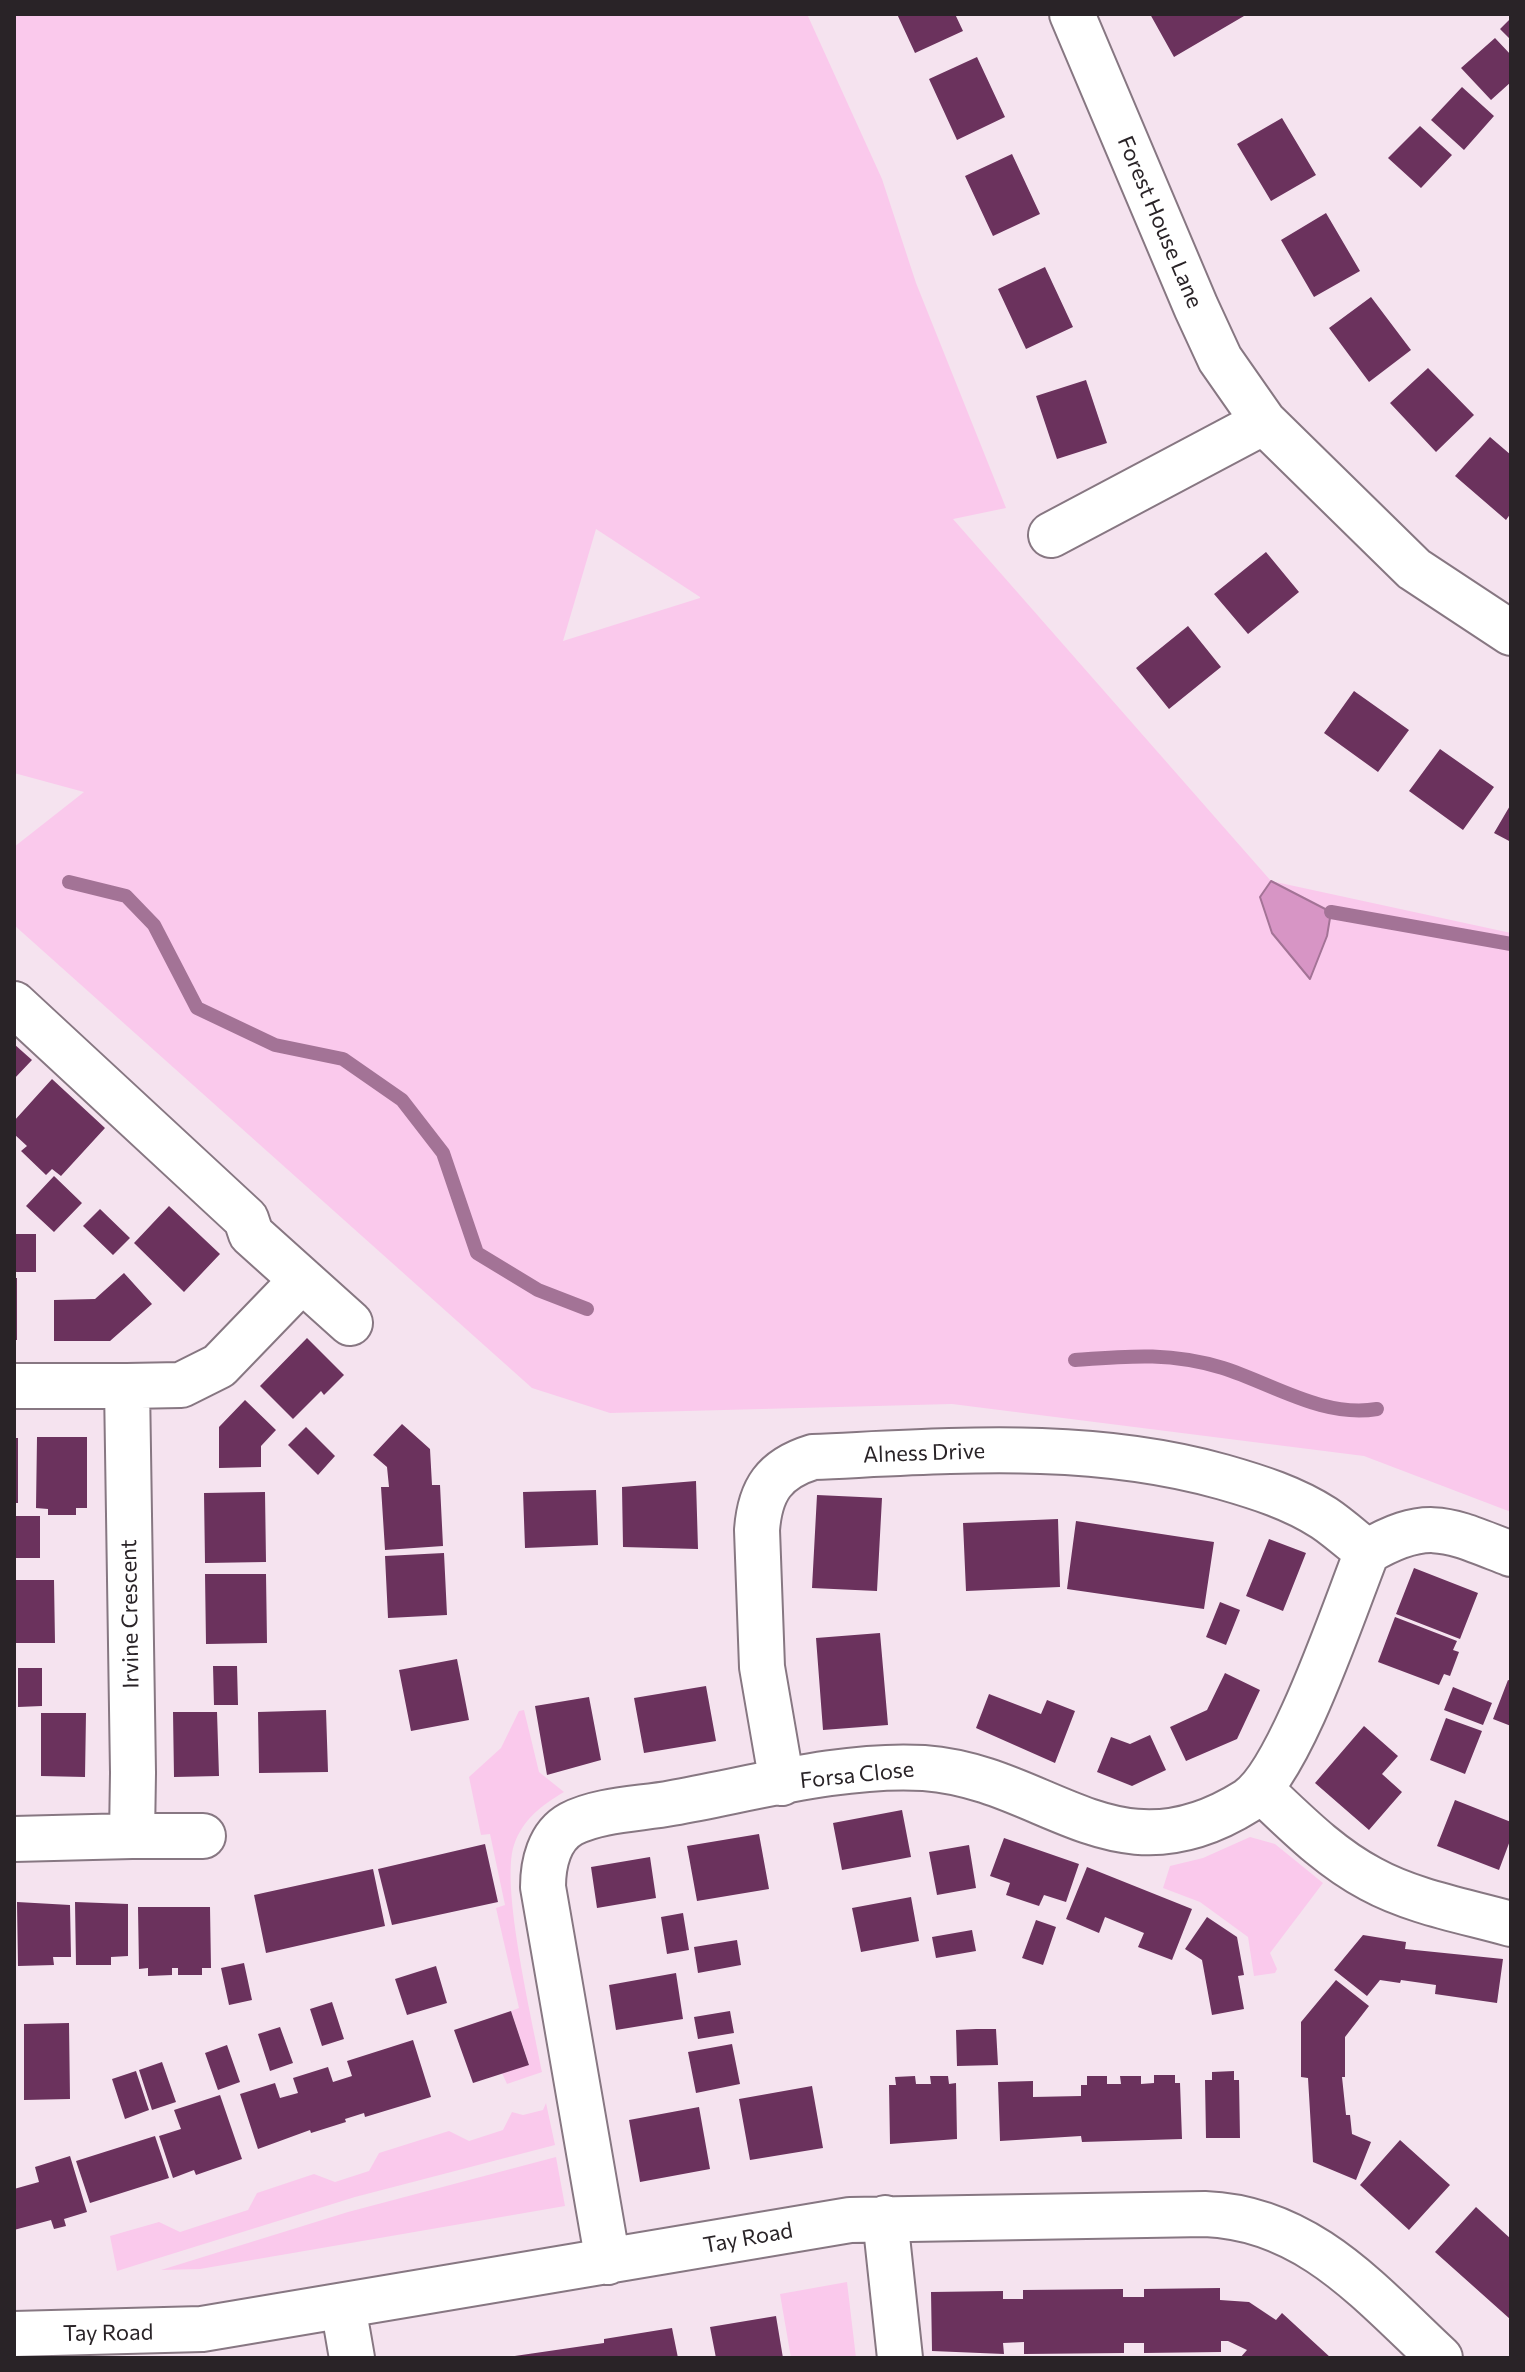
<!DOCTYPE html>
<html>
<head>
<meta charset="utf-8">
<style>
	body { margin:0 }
	#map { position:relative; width:1525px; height:2372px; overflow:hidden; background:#f5e3ef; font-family:Commissioner,sans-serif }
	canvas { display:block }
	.frame { position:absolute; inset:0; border:16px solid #292327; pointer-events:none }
</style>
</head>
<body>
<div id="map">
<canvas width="1525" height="2372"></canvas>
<div class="frame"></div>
</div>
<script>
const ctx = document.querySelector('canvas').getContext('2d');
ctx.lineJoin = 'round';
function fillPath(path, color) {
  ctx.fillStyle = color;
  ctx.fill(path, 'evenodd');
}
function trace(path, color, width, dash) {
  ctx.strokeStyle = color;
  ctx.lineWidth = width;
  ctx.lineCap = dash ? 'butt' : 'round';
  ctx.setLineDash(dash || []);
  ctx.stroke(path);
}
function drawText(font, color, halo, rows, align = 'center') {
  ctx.font = font + ' Commissioner,sans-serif';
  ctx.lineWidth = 8;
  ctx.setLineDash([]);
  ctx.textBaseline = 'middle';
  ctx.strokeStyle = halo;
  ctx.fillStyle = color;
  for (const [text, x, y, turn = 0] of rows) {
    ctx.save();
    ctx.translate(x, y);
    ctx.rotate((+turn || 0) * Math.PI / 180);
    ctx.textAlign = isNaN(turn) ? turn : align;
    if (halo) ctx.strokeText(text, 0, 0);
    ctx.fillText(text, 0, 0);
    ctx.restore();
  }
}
const green = new Path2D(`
	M14,14H807L882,179L916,283L1006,508L953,519L1271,881L1511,933V1512L1364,1456L952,1404L610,1413L532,1388L14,925V847L84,792L14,773ZM596,529L700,597V598L563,641Z
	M524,1710L539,1772L564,1792C541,1806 523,1819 514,1845C500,1886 533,2023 542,2072L507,2084L502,2073L529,2064L511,2011L519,2008L496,1908L505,1905L490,1834L481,1835L469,1777L501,1748L519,1711Z
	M1250,1837L1275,1844L1323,1883L1270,1953L1277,1969L1275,1973L1254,1976L1248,1937L1200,1902L1163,1888L1170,1866L1203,1858Z
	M546,2103L555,2145L355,2197L117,2271L110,2236L159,2222L180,2232L248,2210L257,2193L314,2174L335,2182L369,2171L379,2153L449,2131L469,2141L503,2130L512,2112L523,2115L543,2110Z
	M556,2157L565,2206L200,2269L161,2270L348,2212Z
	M847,2282L856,2358H791L780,2294Z`);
const water = new Path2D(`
	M1271,881L1331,912L1327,936L1310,979L1272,933L1260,897Z`);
const stream = new Path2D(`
	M69,882L126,896L154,925L197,1008L275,1045L343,1059L402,1100L443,1153L477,1253L538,1290L587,1309
	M1331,912L1511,944
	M1075,1360C1129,1356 1170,1352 1223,1368C1273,1384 1323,1418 1377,1409`);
const building = new Path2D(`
	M897,14H955L963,31L915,53Z
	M1150,14H1242L1244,16L1174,57Z
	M1511,18V40L1500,29Z
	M1495,38L1511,55V82L1491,100L1461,68Z
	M977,57L1005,117L957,140L929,79Z
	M1462,87L1494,116L1464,150L1431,120Z
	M1282,118L1316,175L1271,201L1237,144Z
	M1420,126L1452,155L1421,188L1388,158Z
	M1012,154L1040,214L993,236L965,176Z
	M1326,213L1360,271L1314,297L1281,240Z
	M1045,267L1073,327L1026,349L998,289Z
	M1371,297L1411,350L1369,382L1329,328Z
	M1428,368L1474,415L1436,452L1390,403Z
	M1086,380L1107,443L1057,459L1036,396Z
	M1490,437L1511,455V513L1506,520L1455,476Z
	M1266,552L1299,592L1248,634L1214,594Z
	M1188,626L1221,667L1169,709L1136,668Z
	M1354,691L1409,730L1378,772L1324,733Z
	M1440,749L1494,787L1463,830L1409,791Z
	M1511,804V842L1494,833Z
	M14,1044L32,1060L14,1079Z
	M52,1079L105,1128L61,1176L52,1169L46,1175L21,1151L27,1146L14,1134V1121Z
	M54,1176L82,1203L54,1232L26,1206Z
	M169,1206L220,1254L184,1292L134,1243Z
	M100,1209L130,1238L113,1255L83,1226Z
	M14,1234H36V1272H14Z
	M124,1273L152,1304L110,1341H54V1300L95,1299Z
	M14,1278H17V1340H14Z
	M307,1338L344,1375L324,1395L321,1391L293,1419L260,1386Z
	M245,1400L276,1430L261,1446V1467L219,1468V1427Z
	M402,1424L430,1449L432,1485H440L443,1546L385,1550L381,1487H389L387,1467L373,1455Z
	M306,1427L335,1456L318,1475L288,1445Z
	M37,1437H87V1508H76V1515H48V1509L36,1508Z
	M14,1438H18V1503H14Z
	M696,1481L698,1549L623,1547L622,1487Z
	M596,1490L598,1545L525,1548L523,1492Z
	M265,1492L266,1562L205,1563L204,1493Z
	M817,1495L882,1498L877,1591L812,1588Z
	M15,1516H40V1558H15Z
	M1058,1519L1060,1587L966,1591L963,1523Z
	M1076,1521L1214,1542L1204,1609L1067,1589Z
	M1269,1539L1306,1553L1283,1611L1246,1596Z
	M444,1553L447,1615L388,1618L385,1556Z
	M1414,1568L1478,1593L1460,1639L1396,1614Z
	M205,1574H266L267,1643L206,1644Z
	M14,1580H54L55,1643H14Z
	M1220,1602L1240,1610L1226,1645L1206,1637Z
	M1395,1617L1457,1641L1453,1650L1459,1652L1450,1676L1444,1674L1439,1685L1378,1662Z
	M880,1633L888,1725L823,1730L816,1638Z
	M457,1659L469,1720L411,1731L399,1670Z
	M213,1666H237L238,1705H214Z
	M18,1668H42V1706L18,1707Z
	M1225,1673L1260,1690L1237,1739L1186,1761L1170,1727L1207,1710Z
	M1508,1680L1511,1681V1726L1493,1719Z
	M706,1686L716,1741L644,1753L634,1698Z
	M1453,1687L1492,1703L1483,1725L1444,1710Z
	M989,1694L1041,1714L1047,1700L1075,1711L1055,1763L976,1728Z
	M589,1697L601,1760L547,1775L535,1706Z
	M326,1710L328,1772L259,1773L258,1712Z
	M173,1712H217L219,1776L174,1777Z
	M41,1713H86L85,1777L41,1776Z
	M1446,1718L1482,1731L1465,1774L1430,1760Z
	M1364,1726L1398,1756L1382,1774L1402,1792L1369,1830L1315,1783Z
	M1150,1735L1166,1770L1132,1786L1097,1772L1111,1737L1130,1744Z
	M1455,1800L1511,1822V1838L1499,1870L1437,1846Z
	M902,1810L911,1857L842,1870L833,1823Z
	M759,1834L769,1889L697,1901L687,1846Z
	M1004,1838L1079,1864L1066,1902L1044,1895L1039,1906L1006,1895L1010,1883L990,1876Z
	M485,1844L498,1902L392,1925L378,1869Z
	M969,1845L976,1888L937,1895L929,1852Z
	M650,1857L656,1898L597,1908L591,1867Z
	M1087,1867L1192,1909L1172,1960L1138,1947L1144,1933L1105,1917L1099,1933L1066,1919Z
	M373,1869L385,1926L266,1953L254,1895Z
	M911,1897L919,1941L861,1952L852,1908Z
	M17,1902L70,1905L71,1957H53L54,1965L18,1966Z
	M75,1902L128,1904V1956L111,1957V1965H76Z
	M138,1907H210L211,1968H202V1975H178V1968H172V1975L148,1976V1968L139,1969Z
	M683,1913L689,1950L667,1954L661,1917Z
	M1207,1917L1237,1937L1244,1975L1238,1976L1244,2009L1212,2015L1202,1960L1185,1949Z
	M1036,1920L1056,1927L1043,1965L1022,1958Z
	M972,1930L976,1951L936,1958L932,1937Z
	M1363,1935L1406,1942L1405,1949L1503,1959L1497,2003L1435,1994L1436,1985L1401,1980L1400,1983L1380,1980L1367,1996L1334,1970Z
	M737,1940L741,1965L698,1973L694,1947Z
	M244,1963L252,2000L229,2005L221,1968Z
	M436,1966L447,2003L407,2015L395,1979Z
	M676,1973L683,2019L616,2030L609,1985Z
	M1336,1980L1369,2006L1345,2037V2077H1342L1346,2115H1350L1352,2134L1371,2142L1356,2180L1313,2162L1308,2078L1301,2077V2022Z
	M332,2002L344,2039L322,2046L310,2009Z
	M511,2011L529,2065L473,2083L454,2030Z
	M730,2011L734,2033L698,2039L694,2017Z
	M69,2023L70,2099L24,2100V2024Z
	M280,2027L293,2063L270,2071L258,2034Z
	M976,2029H996L998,2065L957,2066L956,2030Z
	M413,2040L431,2097L365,2117L364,2113L345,2119L346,2122L311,2133L310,2130L258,2149L240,2094L275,2083L280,2098L298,2093L293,2078L328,2067L333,2082L352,2076L347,2061Z
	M732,2044L740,2084L696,2093L688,2052Z
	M227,2045L240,2082L218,2090L205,2053Z
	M162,2062L176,2102L152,2110L139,2070Z
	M136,2071L149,2110L125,2119L112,2079Z
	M1234,2071V2080H1239L1240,2138H1206L1205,2080H1212V2072Z
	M1154,2075H1175V2083H1180L1182,2139L1082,2142L1081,2136L1000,2141L998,2082L1033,2081V2097L1081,2096V2085H1087V2076H1107V2084H1121L1120,2076H1141V2084L1154,2083Z
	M915,2076L916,2084H931L930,2076H948L949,2084L956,2083L957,2139L890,2144L889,2085H896L895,2077Z
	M812,2086L823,2148L750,2160L739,2099Z
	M220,2095L242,2159L196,2175L194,2170L173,2178L159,2136L181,2129L174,2110Z
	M699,2107L710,2169L640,2182L629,2120Z
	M155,2136L169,2178L90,2203L76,2161Z
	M1400,2140L1450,2185L1409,2230L1360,2185Z
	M70,2156L87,2212L64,2219L66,2226L54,2229L51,2220L14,2230V2189L39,2182L35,2167Z
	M1476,2207L1511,2239L1510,2319L1435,2252Z
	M1220,2288V2300L1249,2302L1276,2320L1282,2313L1331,2358H1240L1247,2350L1228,2341H1221V2352L1144,2353V2343H1124V2353L1024,2354V2342L1003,2343L1004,2354L932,2351L931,2292L1003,2291V2299H1023V2290L1123,2289V2297H1144V2289Z
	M776,2316L783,2358H716L710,2327Z
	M672,2328L678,2358H501L604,2343V2339Z`);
const minor = new Path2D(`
	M1072,14L1196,307L1220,359L1264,422L1414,569L1511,633
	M1051,535L1264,422
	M14,1004L246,1219L251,1234L350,1323
	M14,1386H127L133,1773L132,1836L14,1839
	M127,1386L181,1385L219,1366L302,1280
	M782,1783L762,1667L757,1530C760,1490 774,1469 813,1457C951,1451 1088,1439 1223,1477C1258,1487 1293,1498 1324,1518C1339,1528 1353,1541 1367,1552
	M1261,1790C1295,1822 1329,1857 1371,1879C1413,1902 1465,1911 1511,1924
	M132,1836H203
	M885,2218L900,2358
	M608,2262L543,1887C543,1864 549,1836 571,1824C600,1809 641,1809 672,1803C751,1789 843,1763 924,1768C1048,1777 1115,1884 1247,1801C1290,1773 1345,1607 1367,1552C1428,1516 1449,1530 1511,1554
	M343,2306L352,2358
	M14,2334L202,2329L850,2220L1205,2214C1308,2218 1369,2292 1440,2358`);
const streetNames = [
	["Forest House Lane",1160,222,67],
	["Alness Drive",924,1453,-2],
	["Irvine Crescent",130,1614,-91],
	["Forsa Close",857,1775,-6],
	["Tay Road",748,2238,-10],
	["Tay Road",108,2333,-1]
];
fillPath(green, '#fac9ec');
fillPath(water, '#d795c5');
trace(water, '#a37396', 2);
trace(stream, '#a37396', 14);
fillPath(building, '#6b325d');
trace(minor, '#877782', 48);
trace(minor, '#fff', 44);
drawText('22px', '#292327', '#fff', streetNames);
</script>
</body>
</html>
